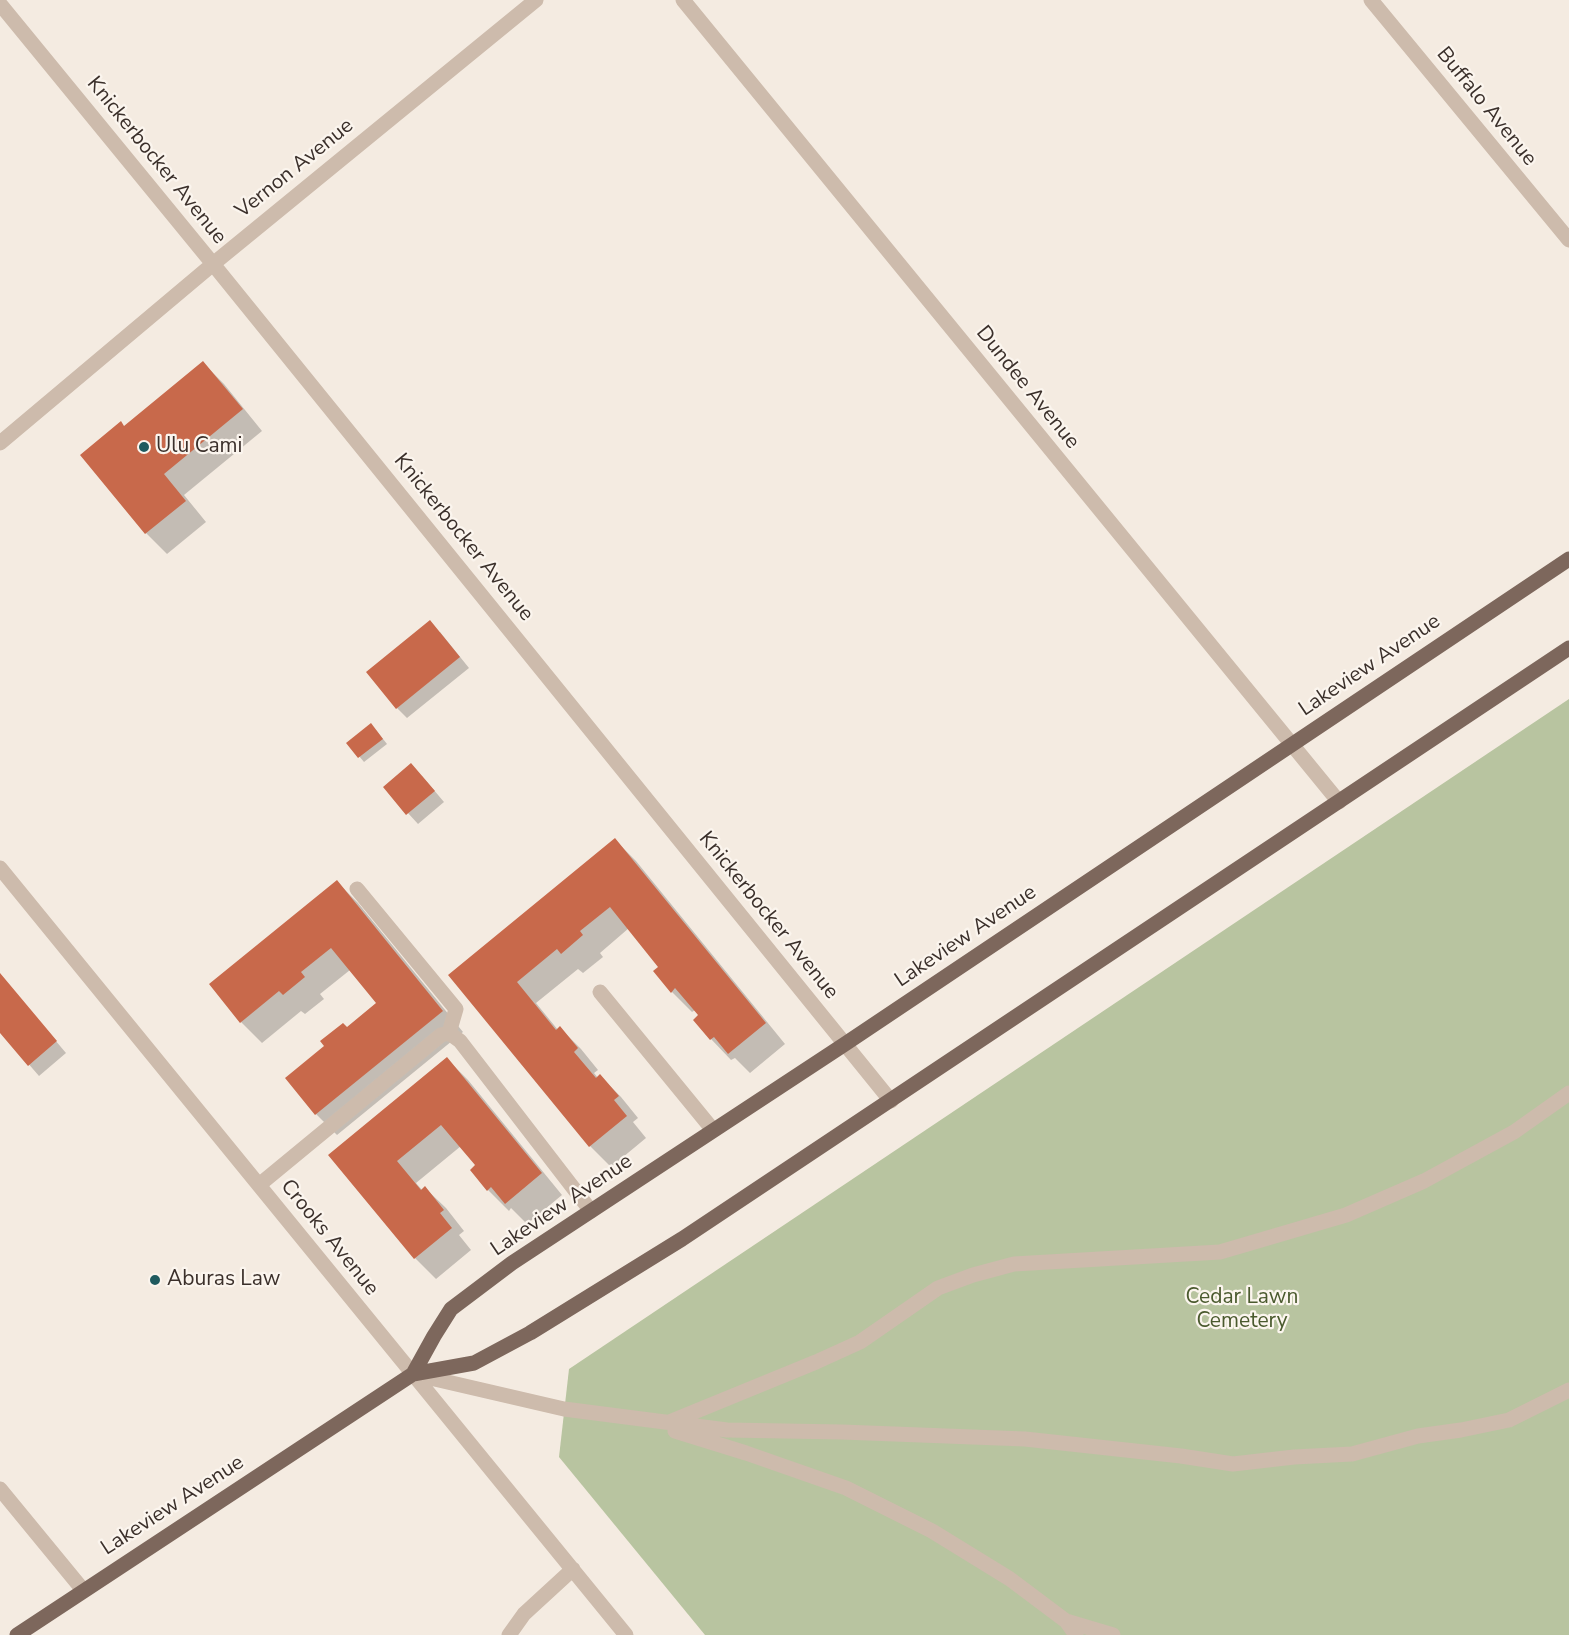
<!DOCTYPE html>
<html>
<head>
<meta charset="utf-8">
<style>
	body { margin:0 }
	canvas { display:block; background:#f4ebe1 }
</style>
</head>
<body>
<canvas width="1569" height="1635"></canvas>
<script>
const ctx = document.querySelector('canvas').getContext('2d');
ctx.lineJoin = 'round';
function fillPath(path, color) {
  ctx.fillStyle = color;
  ctx.fill(path, 'evenodd');
}
function trace(path, color, width, dash) {
  ctx.strokeStyle = color;
  ctx.lineWidth = width;
  ctx.lineCap = dash ? 'butt' : 'round';
  ctx.setLineDash(dash || []);
  ctx.stroke(path);
}
function drawText(font, color, halo, rows, align = 'center') {
  ctx.font = font + ' "Nunito Sans",sans-serif';
  ctx.lineWidth = 4.5;
  ctx.setLineDash([]);
  ctx.textBaseline = 'middle';
  ctx.strokeStyle = halo;
  ctx.fillStyle = color;
  for (const [text, x, y, turn = 0] of rows) {
    ctx.save();
    ctx.translate(x, y);
    ctx.rotate((+turn || 0) * Math.PI / 180);
    ctx.textAlign = isNaN(turn) ? turn : align;
    if (halo) ctx.strokeText(text, 0, 0);
    ctx.fillText(text, 0, 0);
    ctx.restore();
  }
}
const green = new Path2D(`
	M1569,699V1635H705L559,1457L569,1369Z`);
const shadow = new Path2D(`
	M203,363L224,384L262,431L184,495L206,522L167,554L146,533L82,455L125,427Z
	M440,632L469,668L407,718L397,708Z
	M376,730L387,744L364,762L348,743Z
	M422,776L444,802L418,824L385,788Z
	M615,840L636,861L785,1044L750,1073L735,1058L731,1060L711,1039L700,1016L695,1010L692,1012L672,992L661,967L629,928L600,953L603,957L583,973L578,969L536,1003L558,1030L560,1028L581,1049L598,1070L594,1073L598,1078L600,1076L621,1097L638,1118L633,1122L646,1138L611,1167L590,1146L450,975Z
	M337,882L358,903L463,1032L337,1135L316,1114L287,1078L378,1003L350,970L320,994L324,999L305,1014L301,1011L262,1043L241,1022Z
	M0,975L66,1053L39,1076L0,1031Z
	M447,1059L468,1080L562,1195L527,1224L511,1208L509,1211L488,1190L477,1166L461,1146L416,1183L422,1190L425,1188L446,1208L464,1231L459,1235L471,1250L436,1279L415,1258L330,1155Z`);
const building = new Path2D(`
	M203,361L243,409L164,474L186,501L145,534L80,455L121,421L124,426Z
	M430,620L460,657L396,709L366,672Z
	M371,723L383,739L358,758L346,743Z
	M411,763L435,791L406,815L383,787Z
	M615,838L766,1023L728,1054L714,1037L710,1040L693,1020L698,1015L675,988L671,993L653,971L658,967L610,907L580,931L583,935L561,954L557,949L517,982L556,1030L560,1026L578,1048L574,1052L596,1078L600,1074L619,1096L614,1100L627,1116L589,1147L448,975Z
	M337,880L443,1011L315,1115L285,1078L324,1046L320,1041L343,1023L347,1027L376,1003L331,948L301,972L305,977L283,995L279,991L240,1023L209,984Z
	M0,973L57,1041L28,1066L0,1033Z
	M447,1057L542,1173L505,1204L491,1187L487,1191L470,1170L475,1165L441,1125L397,1161L421,1190L425,1186L444,1210L440,1213L452,1228L414,1259L328,1155Z`);
const minor = new Path2D(`
	M683,0L1339,802
	M1371,0L1569,240
	M0,4L213,264L891,1101
	M0,443L213,264L536,0
	M0,868L626,1635
	M357,889L456,1009L449,1033
	M600,992L713,1130
	M259,1185L441,1035L449,1033L460,1041L591,1211
	M413,1374L564,1409L727,1430L842,1432L1025,1439L1181,1456L1233,1464L1294,1457L1352,1454L1418,1436L1461,1430L1509,1420L1569,1390
	M672,1421L816,1362L860,1342L938,1288L973,1275L1014,1264L1220,1252L1346,1215L1424,1181L1514,1132L1569,1093
	M675,1431L746,1453L846,1488L932,1531L1010,1579L1066,1621L1076,1635
	M0,1489L83,1590
	M1066,1621L1113,1635
	M509,1635L524,1614L573,1569`);
const major = new Path2D(`
	M413,1374L434,1336L451,1309L512,1263L845,1044L1569,559
	M17,1635L413,1374L474,1363L530,1333L682,1239L1569,648`);
const markers = [
	[144,447,6,"#1f5a5e"],
	[155,1280,6,"#1f5a5e"]
];
const streetNames = [
	["Buffalo Avenue",1486,107,51],
	["Knickerbocker Avenue",156,161,51],
	["Vernon Avenue",295,169,-39],
	["Dundee Avenue",1027,388,51],
	["Knickerbocker Avenue",463,538,51],
	["Lakeview Avenue",1370,666,-34],
	["Knickerbocker Avenue",768,916,51],
	["Lakeview Avenue",966,937,-34],
	["Lakeview Avenue",562,1206,-34],
	["Crooks Avenue",329,1238,51],
	["Lakeview Avenue",173,1506,-33]
];
const poiNames = [
	["Ulu Cami",156,447],
	["Aburas Law",167,1280]
];
const parkNames = [
	["Cedar Lawn",1242,1298],
	["Cemetery",1242,1322]
];
fillPath(green, '#b8c4a0');
fillPath(shadow, '#0003');
fillPath(building, '#c8694b');
trace(minor, '#cdbbac', 15);
trace(major, '#7d675c', 15);
for (const [x, y, r, color] of markers) {
  const dot = new Path2D();
  dot.arc(x, y, r, 0, 2 * Math.PI);
  ctx.fillStyle = color;
  ctx.fill(dot);
  trace(dot, '#fbf5ee', 2);
}
drawText('21px', '#3b302b', '#fbf5ee', streetNames);
drawText('21px', '#3b302b', '#fbf5ee', poiNames, 'left');
drawText('21px', '#4a5a2e', '#fbf5ee', parkNames);
</script>
</body>
</html>
